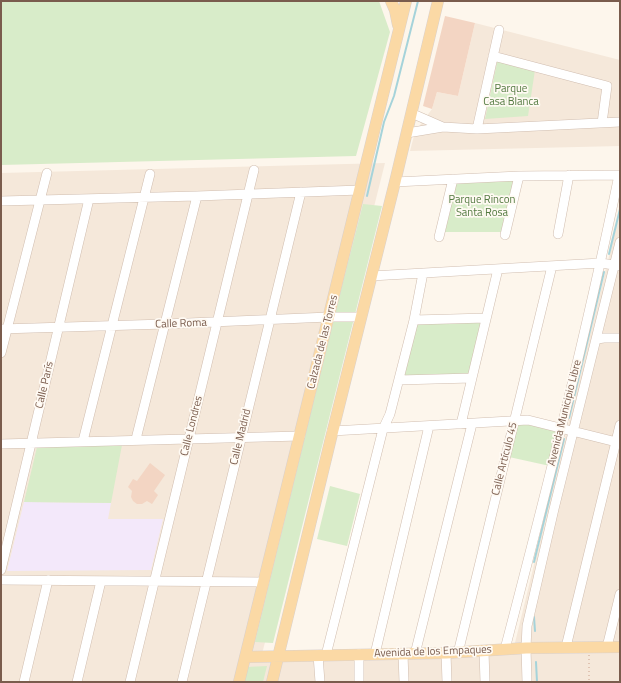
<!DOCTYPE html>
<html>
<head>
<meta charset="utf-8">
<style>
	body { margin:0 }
	#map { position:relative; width:621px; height:683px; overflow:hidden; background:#fdf6ec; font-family:"Titillium Web",sans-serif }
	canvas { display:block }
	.frame { position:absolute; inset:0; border:2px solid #7a5c4d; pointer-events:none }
</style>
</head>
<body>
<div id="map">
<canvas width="621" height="683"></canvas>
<div class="frame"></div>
</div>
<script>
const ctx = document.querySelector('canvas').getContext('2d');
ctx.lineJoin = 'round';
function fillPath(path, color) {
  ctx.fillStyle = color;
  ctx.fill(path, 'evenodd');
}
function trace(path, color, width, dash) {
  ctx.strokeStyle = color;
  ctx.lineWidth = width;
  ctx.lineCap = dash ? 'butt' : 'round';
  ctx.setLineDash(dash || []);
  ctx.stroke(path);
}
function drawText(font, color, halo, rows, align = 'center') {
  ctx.font = font + ' "Titillium Web",sans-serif';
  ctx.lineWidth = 3.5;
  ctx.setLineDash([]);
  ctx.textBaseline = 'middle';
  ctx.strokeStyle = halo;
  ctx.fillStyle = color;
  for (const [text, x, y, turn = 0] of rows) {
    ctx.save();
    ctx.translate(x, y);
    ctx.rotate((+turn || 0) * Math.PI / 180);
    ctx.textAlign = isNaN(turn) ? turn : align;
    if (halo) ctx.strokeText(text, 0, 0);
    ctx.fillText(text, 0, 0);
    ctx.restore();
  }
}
const residential = new Path2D(`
	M475,23L620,60V146L410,151L415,132L432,109L437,92L458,96Z
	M385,163L262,654L514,647L620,211V682H1V173Z`);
const education = new Path2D(`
	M24,502L111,503L108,519H163L151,570L7,571Z`);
const green = new Path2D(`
	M1,1H379L390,32L356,156L1,165Z
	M498,58L535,70L528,116L485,119Z
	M515,180L501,232H445L456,182Z
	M363,204L382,206L273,643L255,642L335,314Z
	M416,323H485L472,375L403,376Z
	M517,423L559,430L550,466L509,457Z
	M122,445L111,503L24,502L37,447Z
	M330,486L360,494L347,546L317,539Z
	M267,666L263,682H243L246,667Z`);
const stream = new Path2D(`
	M367,196L384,122L394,96L418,1
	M609,254L620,209
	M569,418L604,272
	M534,562L564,439
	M534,617L535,631
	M536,662L537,682`);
const building = new Path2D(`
	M445,16L475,23L458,96L437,92L432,109L423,106Z
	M150,463L165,475L154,491L158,495L152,504L147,501L142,504H137L133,501L131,497L132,491L128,487L133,479L137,481Z`);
const path = new Path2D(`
	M589,655V682`);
const minor = new Path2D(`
	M493,56L607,86L602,123
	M411,113L443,127
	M477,129L499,30
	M407,133L443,127L477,129L620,122
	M395,182L519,176L619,175C586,335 546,492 505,649
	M1,201L197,196L360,190
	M558,234L569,175
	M505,235L519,176
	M439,237L453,179
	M371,276L601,263L620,266
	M414,320L486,318
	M1,329L165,324L329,317H361
	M597,339L604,338H620
	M1,353L47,173
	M399,380L472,378
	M461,424L498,269
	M332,431L528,420L620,443
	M136,439L197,196
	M83,441L150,174
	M1,444L300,436
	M1,570L89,199
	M1,580L264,582
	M566,647L620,425
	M607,647L620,594
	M484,651L485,682
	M446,653L447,682
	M458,653L552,266
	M359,654V682
	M375,654L429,426
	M403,654L404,682
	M415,654L472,424
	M318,655L320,682
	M326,655L383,429L390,414L414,320L423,273
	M24,682L48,580
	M77,682L101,581
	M130,682L254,170
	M182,682L301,192
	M527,682L526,648L527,626L554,509L620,242`);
const major = new Path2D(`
	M391,1L395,10L398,25
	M245,657L446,653L526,648L620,647
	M239,682L406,1
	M272,682L331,438L395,182L438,1`);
const parkNames = [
	["Parque",511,89],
	["Casa Blanca",511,102],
	["Parque Rincon",482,200],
	["Santa Rosa",482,213]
];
const streetNames = [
	["Calle Roma",181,324,-2],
	["Calzada de las Torres",323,342,-76],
	["Calle París",45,385,-77],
	["Avenida Municipio Libre",565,413,-76],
	["Calle Londres",192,426,-76],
	["Calle Madrid",241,437,-76],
	["Calle Artículo 45",505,459,-76],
	["Avenida de los Empaques",433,652,-2]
];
fillPath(residential, '#f5e8da');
fillPath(education, '#f3e8fa');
fillPath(green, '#d8ecc9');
trace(stream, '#a5d3da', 2);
fillPath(building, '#f3d5c3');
trace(minor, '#d1beb0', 10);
trace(major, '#dad1cd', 12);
trace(path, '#d9b8a5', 1.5, [1, 3]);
trace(minor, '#fff', 9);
trace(major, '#fbd9a5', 11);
drawText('11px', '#537a41', '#fffaf3', parkNames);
drawText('11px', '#7a5c4d', '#fffaf3', streetNames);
</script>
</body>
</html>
